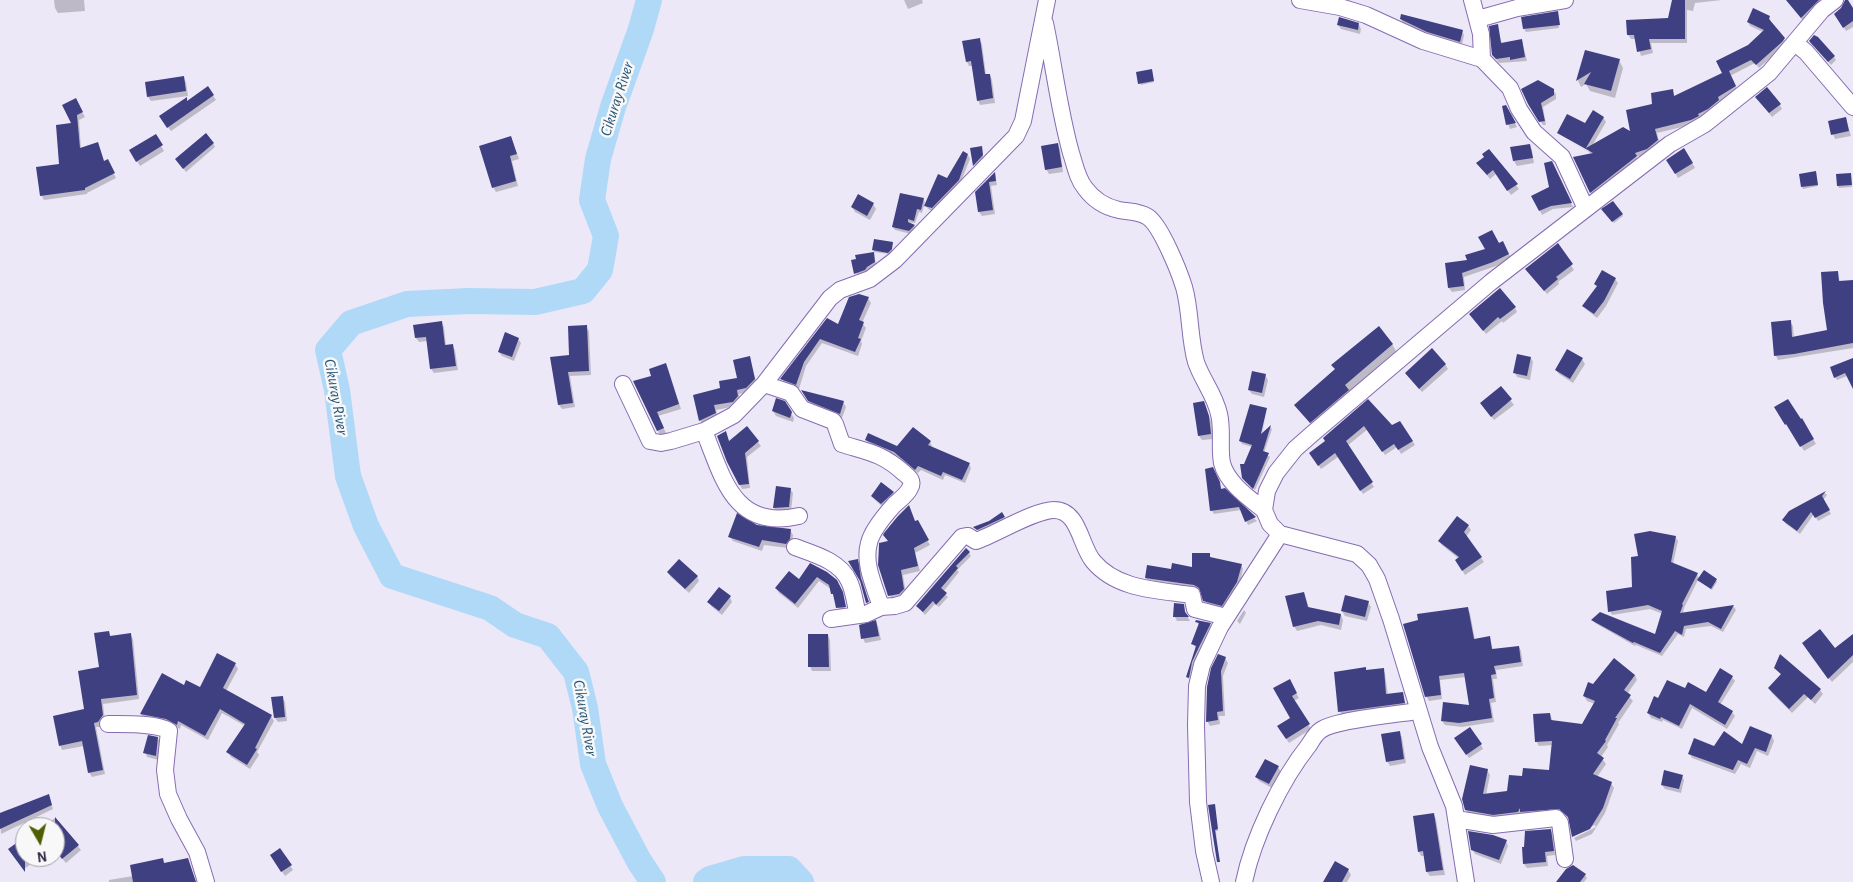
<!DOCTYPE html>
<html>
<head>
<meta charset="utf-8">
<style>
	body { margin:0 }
	#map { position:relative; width:1853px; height:882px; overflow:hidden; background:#ede8f8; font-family:"Alegreya Sans",sans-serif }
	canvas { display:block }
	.north { position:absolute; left:15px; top:817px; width:50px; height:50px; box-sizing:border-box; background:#f8f8f8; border:1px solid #a5a0ac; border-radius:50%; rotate:172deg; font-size:14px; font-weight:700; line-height:20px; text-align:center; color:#281d3a }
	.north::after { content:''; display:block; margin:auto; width:18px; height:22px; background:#4f5e00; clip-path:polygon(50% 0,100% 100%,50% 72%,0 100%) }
</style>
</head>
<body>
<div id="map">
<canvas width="1853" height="882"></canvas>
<div class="north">N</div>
</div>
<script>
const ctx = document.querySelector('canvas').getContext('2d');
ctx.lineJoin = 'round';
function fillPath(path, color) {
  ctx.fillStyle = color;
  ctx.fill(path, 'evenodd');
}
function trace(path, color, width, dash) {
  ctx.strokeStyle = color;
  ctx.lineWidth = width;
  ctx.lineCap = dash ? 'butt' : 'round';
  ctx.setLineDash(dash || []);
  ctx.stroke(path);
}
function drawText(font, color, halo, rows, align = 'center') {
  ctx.font = font + ' "Alegreya Sans",sans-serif';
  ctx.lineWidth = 5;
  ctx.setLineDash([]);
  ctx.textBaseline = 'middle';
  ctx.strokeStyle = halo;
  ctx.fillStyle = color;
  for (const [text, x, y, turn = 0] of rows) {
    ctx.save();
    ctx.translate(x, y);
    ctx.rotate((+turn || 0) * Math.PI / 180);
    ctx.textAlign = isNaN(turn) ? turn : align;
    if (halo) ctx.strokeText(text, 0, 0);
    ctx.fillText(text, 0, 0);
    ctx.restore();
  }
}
const shadow = new Path2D(`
	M54,0H84L85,11L58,13L55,8Z
	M904,0H922L923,3L908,9Z
	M1670,0H1722L1695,3L1693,11L1687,10V43H1651L1653,53L1641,56L1636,39H1631L1628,35L1627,22L1669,19L1673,0Z
	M1786,0H1827L1804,22Z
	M1853,10V27L1846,31L1835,14Z
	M1557,15L1559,28L1526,32L1524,29Z
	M1769,17L1771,23L1787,43L1784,46L1759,68L1755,63L1730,76L1738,91L1719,102L1721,105L1694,124L1657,133L1660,145L1650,153L1636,157L1639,161L1593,197L1575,158L1592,154L1561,137L1589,152V149L1559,132L1586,125L1603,117L1606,122L1592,146L1632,133L1654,105L1672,90L1675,97L1724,73L1763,32L1750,26L1748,22Z
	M1401,19L1462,31L1464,35L1462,45L1430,35L1403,23Z
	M1338,25H1359L1361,29L1360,34L1341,29Z
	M1497,25L1502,44L1522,41L1527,61L1499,63L1496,59L1493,54Z
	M979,39L982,44L986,75H990L992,80L995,103L980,105L978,100L973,66H969L967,62Z
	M1810,41L1834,57L1836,60L1831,65Z
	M1586,51L1619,60L1623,68L1615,98L1590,91L1586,84L1581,87L1578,81Z
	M1152,72L1154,82L1141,85L1140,83Z
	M183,77L186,82L188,96L151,101L148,97Z
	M208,88L216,100L171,131L163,121L186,99L188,102Z
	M1553,90L1556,94V99L1543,107L1546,125H1543L1529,104Z
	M75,100L85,117L79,120L81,149L97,144L104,162L107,161L116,178L87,193V194L44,200L41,195L61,165L73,124Z
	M1760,102L1780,105L1782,109L1772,117Z
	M1506,106L1517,127L1510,129L1508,124Z
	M1846,118L1851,136L1835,139L1833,134Z
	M155,136L164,151L140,166L131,151Z
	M511,137L519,159L512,161L518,186L496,192L493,187Z
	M213,143L215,147L186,172L179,163Z
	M1057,144L1060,149L1063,172L1049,174L1046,169Z
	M1529,145L1532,150L1534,163L1517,166L1514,161L1512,148Z
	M971,149H982L983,158L975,166Z
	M1684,149L1695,168L1678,178L1668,160Z
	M1489,151L1519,189L1511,195L1496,174L1490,179L1478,164L1485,157Z
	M968,155L970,159L960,184L934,212L928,209L926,206Z
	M1555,169L1573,207L1553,209L1542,215L1540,211L1551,188Z
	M1816,173L1818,186L1803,189L1802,187Z
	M995,174L997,185L991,186L995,214L982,216L979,212L977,192Z
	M1850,175L1852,187L1839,188L1838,186Z
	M858,196L873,204L876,209L870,220L855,212L852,207Z
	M923,199L925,202L922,213L919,212L915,223L906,222L914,226L916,229L911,234L895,230L893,227Z
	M1604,212L1622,214L1623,216L1614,223Z
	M892,243V251L889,254L874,252L873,250Z
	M1503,243L1511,258L1496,266L1464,277L1465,290L1452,292L1449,288L1469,261Z
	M1558,245L1574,270L1558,282L1559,284L1547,294L1529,273Z
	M873,253L877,267L858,278L853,261Z
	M1837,272L1840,282L1853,281V348L1778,360L1776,356L1790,322L1793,326L1794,338L1828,331Z
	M1615,279L1618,283L1606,306L1597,318L1587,310L1584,306L1598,287L1596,284Z
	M868,298L871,303L862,323L866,328L861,341L862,344L858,356L822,343L806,366L799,389L785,383L782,379L828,320L839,325Z
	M1515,308L1517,312L1503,323L1502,321L1486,334L1470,314Z
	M441,322L444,327L446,346L452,345L455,350L458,370L434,373L431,369L427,341L419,342L416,338L415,326Z
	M586,327L589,331L591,375L570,376L575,407L562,409L559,405L570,356Z
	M518,339L521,343L514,361L502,356L499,352Z
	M1392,344L1396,351L1349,392L1352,397L1315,429L1296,405Z
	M749,358L757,384L749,392L739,394L740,401L736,406L716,410L718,418L703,425L700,420L722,389L738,379Z
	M1531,358L1533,362L1530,380L1517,377L1515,373Z
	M1582,359L1585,364L1573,383L1559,374L1556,370Z
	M1853,359V386L1847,376L1837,380L1835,377Z
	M1445,364L1448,369L1422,392L1406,374Z
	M668,369L681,409L658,416L666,433L660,435L634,382L653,377Z
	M1265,375L1268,380L1264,397L1252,394L1249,390Z
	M1501,388L1514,405L1494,420L1484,408Z
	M803,392L843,402L846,407L842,418L813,405Z
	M1368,401L1392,427L1400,422L1415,445L1401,454L1397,447L1385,455L1368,429L1347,446L1374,487L1363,494L1338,457L1321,469L1313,457L1326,441Z
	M1206,407L1211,422L1213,439L1202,440L1199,436Z
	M1776,408L1802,420L1816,444L1804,451L1790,427L1789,428Z
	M773,411L791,413L794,418L793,422L776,416Z
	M1267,411L1262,434L1270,427L1272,429L1264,453L1270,457L1255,490L1245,481L1244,465L1252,447L1242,444L1240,441L1260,440Z
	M746,427L761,446L747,457L750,488L742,489L728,462L729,442Z
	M866,440L898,447L930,442L932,446L931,448L969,464L971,468L965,483L945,475L943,480L921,470L918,473L897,456L869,444Z
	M1214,473L1222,490L1257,521L1248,525L1241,510L1214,514L1212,511Z
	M790,489L793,493L791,511L777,512L774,508Z
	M893,493L896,497L884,508L875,500L872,496Z
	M1825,493L1827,495L1823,500L1831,514L1818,521L1814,514L1800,534L1786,524L1784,521L1790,512Z
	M909,507L915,523L917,522L930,545L915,553L920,571L903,575L906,594L892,601L880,565L889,542Z
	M1002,514L1005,519L979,531L975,528L990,522Z
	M1468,526L1471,530L1466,537L1484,562L1465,575L1459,565V559L1442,545L1439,541Z
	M790,530L793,535L792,544L788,548L764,545L762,551L733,541L730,537Z
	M1675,537L1678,541L1673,564L1697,574L1699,579L1716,580L1717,582L1712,590L1698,580L1684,608L1683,614L1734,607L1736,610L1723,632L1711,626L1686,629L1684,637L1678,634L1662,656L1636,645L1635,646L1595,623L1593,620L1656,636L1663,614L1650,609L1612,615L1610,611L1634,588L1640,557Z
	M969,553L971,556L957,570L959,572L943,592L948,597L939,607L935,604L925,615L917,606Z
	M1209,555L1211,558L1241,565L1243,569L1239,587L1224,609L1207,605L1202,592L1197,589L1149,582L1146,578L1172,570L1193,569Z
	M857,560L860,565L869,607L867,603Z
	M810,565L839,586L846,612H840L831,589L819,581L798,608L779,593L776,588L799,581Z
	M668,573L697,576L699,581L689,593L671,577Z
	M1304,593L1309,608L1341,615L1343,620L1341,630L1321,625L1297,631L1294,626Z
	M730,597L732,602L722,615L711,606L709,602Z
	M1368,602L1371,607L1367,621L1345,616L1342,611Z
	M1183,605L1187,616L1190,621H1177L1175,617Z
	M1467,608L1470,613L1475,640L1489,638L1493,650L1519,647L1521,651L1523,666L1496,670L1497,679H1493L1496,702L1491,703L1494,722L1462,727L1445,725L1442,721L1470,706L1466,677L1440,680L1442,699L1429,701L1426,696Z
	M1244,610L1246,613L1240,624L1237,621Z
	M876,622L878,626L881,640L865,643L863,638Z
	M1197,622L1210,624L1212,628L1193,665L1189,679L1187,677L1196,648L1193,644L1199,626Z
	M109,632L111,637L130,634L133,639L139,699L103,704L105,721L101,727H96L105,774L92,777L89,772L84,746L62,750L60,745L86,710L100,668Z
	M828,635L830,640L831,671H812L810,666Z
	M1853,639V662L1832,682L1806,648L1835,650Z
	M1780,656L1820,690L1823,694L1815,704L1808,697L1792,713L1772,693L1769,688L1782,676L1775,668Z
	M1225,658L1228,663L1223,676L1225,716H1219L1220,724L1210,726L1207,721L1208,687Z
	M235,664L238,669L226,691L271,716L274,721L257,752L259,755L250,769L231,757L228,752L245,726L222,713L208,740L181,725L180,729L170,723L144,719L141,714L162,675L184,687L201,688Z
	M1383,669L1385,674L1388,695L1402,693L1406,707L1342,715L1340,711L1367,671Z
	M1635,675L1637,680L1627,694L1633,701L1618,723L1619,724L1607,745L1608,747L1601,757L1606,764L1597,777L1611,783L1614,788L1605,813L1592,834L1576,841L1574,838L1596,827L1595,825L1573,835L1570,820L1563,813L1524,816L1522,813L1520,817L1497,819L1469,815L1466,810L1487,770L1490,775L1486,795L1508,793L1523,777L1551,771L1553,745L1539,746L1536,741L1550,714L1553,722L1582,726L1595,704L1587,701L1584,696L1593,686Z
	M1732,677L1735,681L1720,705L1732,712L1735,716L1727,729L1692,708L1682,729L1663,720L1662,722L1651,718L1648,713L1659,700L1685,690L1707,694Z
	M1289,681L1299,698L1294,701L1311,729L1289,743L1278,726L1291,718Z
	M282,697L285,702L287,721L278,722L275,718Z
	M1750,728L1772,736L1774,741L1768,756L1757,751L1750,768L1741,764L1735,774L1692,758L1690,754L1715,748L1743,745Z
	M1399,733L1402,737L1406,763L1390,766L1387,761Z
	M158,738L160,743L159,760L147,757L145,752Z
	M1458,742L1481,745L1483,749L1469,758Z
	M1278,767L1281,772L1272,788L1259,781L1256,777Z
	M1682,776L1684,780L1681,793L1665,789L1662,785Z
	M50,800L53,809L1,834L0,813L7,810Z
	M1214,805L1218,831H1216L1219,864L1210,806Z
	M1433,814L1436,819L1445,875L1430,876L1427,872L1425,856H1421L1419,852Z
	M55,818L81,850L66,863L55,850V827H42Z
	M1550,830L1553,834L1555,855L1547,856L1548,866L1527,868L1524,864Z
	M25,839V857H41L24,869Z
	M1506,841L1508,846L1501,864L1475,854L1472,849Z
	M280,850L293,870L285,876L274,860Z
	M162,859L165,864L188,860L196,882H109V880L133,876Z
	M1348,870L1351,875L1347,882H1325Z
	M1585,875L1587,878L1584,882H1558Z`);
const river = new Path2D(`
	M649,0L641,29L613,107L598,159L592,200L606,236L600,270L583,291L535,302L468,301L407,304L351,323L328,350L337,390L348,476L366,526L392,576L490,608L515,625L548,636L576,672L585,708L593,764L610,806L639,861L653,882
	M706,882L710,879L744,869H789L801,882`);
const building = new Path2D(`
	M1672,0H1685V39H1649L1651,49L1637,52L1634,35H1627L1626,20L1668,18Z
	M1786,0H1819L1801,18Z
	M1845,0H1848L1853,8V21L1843,28L1834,14L1841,8Z
	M1753,8L1770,16L1769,19L1785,38L1782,42L1756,65L1751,60L1729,71L1736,86L1718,97L1719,100L1708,109L1698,114L1699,116L1691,120L1655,129L1658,140L1647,149L1635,153L1637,156L1590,193L1573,157L1593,153L1557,133L1567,114L1585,123L1593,110L1604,117L1586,148L1623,127L1630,131L1626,110L1652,104L1651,93L1673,89L1674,96L1722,73L1716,61L1748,45L1764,30L1747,22Z
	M1558,11L1560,25L1523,29L1521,17Z
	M1401,14L1463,30L1460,42L1427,32L1400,19Z
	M1339,17L1359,23L1358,30L1337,25Z
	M1498,24L1501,43L1522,39L1525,57L1510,60V57L1496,59L1492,55L1489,26Z
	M1814,35L1818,37L1835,56L1828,62L1809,41Z
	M980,38L985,74H990L993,98L977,101L971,61L966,62L962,41Z
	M1585,50L1620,59L1611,91L1584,84L1591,72L1576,81Z
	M1152,69L1154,81L1138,84L1136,72Z
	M184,76L186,91L147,97L145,82Z
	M1538,80L1554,89V95L1541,103L1545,121L1539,122L1528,104L1521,89Z
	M208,86L214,95L167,128L159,116L187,97V101Z
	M1767,87L1781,104L1769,113L1755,97Z
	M76,98L83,112L77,115L80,148L98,142L104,161L108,159L115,173L85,188V190L40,196L36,167L59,164L56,125L71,123L62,105Z
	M1506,105L1516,123L1506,125L1502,106Z
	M1846,117L1849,131L1831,135L1828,121Z
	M206,133L214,143L183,169L175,159Z
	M156,134L163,145L136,162L129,150Z
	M511,136L517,154L510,156L516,181L492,188L479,146Z
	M1058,143L1062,167L1045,170L1041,146Z
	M1530,144L1533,158L1513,161L1510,147Z
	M982,146L983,155L973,166L970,148Z
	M1684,148L1693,163L1675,174L1666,160Z
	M1489,149L1518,184L1507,191L1493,170L1487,175L1476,163L1484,157L1482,154Z
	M963,151L968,154L959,180L932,208L924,206L938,174L947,178Z
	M1552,161L1572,203L1551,206L1539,211L1531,196L1549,187L1544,163Z
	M1816,171L1818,185L1801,187L1799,174Z
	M995,172L996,181L989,182L993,210L978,212L975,192Z
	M1851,173L1852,185L1837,186L1836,174Z
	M900,193L924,198L921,210L917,209L914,221L908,219V222L915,225L909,231L892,227Z
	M858,194L874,203L867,216L851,207Z
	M1613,201L1623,214L1612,222L1601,209Z
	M1492,230L1499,243L1503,241L1509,254L1493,262L1462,273L1464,286L1448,288L1445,263L1467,260L1465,255L1485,249L1478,237Z
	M874,239L893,242L892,249L888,253L872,250Z
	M1558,243L1573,264L1556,277L1558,279L1544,291L1525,269Z
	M874,252L875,262L867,267L865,270L854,274L851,260L856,259L855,255Z
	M1602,270L1616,278L1604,301L1594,314L1582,306L1597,286L1594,284Z
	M1838,271L1839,281L1853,280V343L1794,354L1774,356L1771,322L1791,320L1792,337L1827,330L1823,303L1821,272Z
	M1500,288L1516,307L1500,319L1498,317L1483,331L1469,314Z
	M859,294L869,297L859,320L864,322L858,338L861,339L855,352L820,339L804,362L796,385L780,379L827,318L838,324L849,297Z
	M442,321L445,345L453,344L456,366L430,369L426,337L415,338L413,325Z
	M587,325L589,371L568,372L573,403L558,405L550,357L569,355L568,326Z
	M1379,326L1393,344L1345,385L1349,390L1310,423L1294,405L1335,369L1331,365Z
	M505,332L519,338L512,357L498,352Z
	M1432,348L1446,364L1419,389L1405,373Z
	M1567,349L1583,358L1570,379L1555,370Z
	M1517,354L1531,357L1527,376L1513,373Z
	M750,356L755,379L746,388L737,390L738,396L733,402L714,405L716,413L699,421L693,395L720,388L719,381L737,378L733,360Z
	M1853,358V389L1845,373L1834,378L1830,367Z
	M666,363L679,404L657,412L664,428L657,431L633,381L651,376L649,369Z
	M1252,371L1266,374L1262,393L1248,390Z
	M1501,386L1512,399L1491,417L1480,403Z
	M801,390L844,401L840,414L808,401Z
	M776,398L785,401L792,412L790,418L772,411Z
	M1368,399L1392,425L1400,421L1413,441L1398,450L1394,444L1382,452L1364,426L1346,441L1373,482L1360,491L1335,453L1318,466L1309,453L1325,441L1323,438Z
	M1788,399L1801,419L1802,418L1814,439L1800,447L1786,424L1785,425L1774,407Z
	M1204,401L1209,416L1211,434L1198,436L1193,403Z
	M1250,404L1267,408L1261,434L1271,425L1263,451L1269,453L1253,489L1242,478L1240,464H1244L1252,445L1239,441Z
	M747,426L759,441L745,453L749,484L739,485L727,462L717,436L726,431L729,441Z
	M913,427L931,441L928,445L970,463L962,480L943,472L941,476L918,466L915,470L894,452L865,440L868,433L897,446Z
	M1213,467L1220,482L1221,489L1225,488L1256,517L1245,522L1239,507L1210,511L1205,469Z
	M881,482L894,492L881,504L871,496Z
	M776,486L791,488L789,507L773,508Z
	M1826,491L1822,496L1830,510L1815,518L1811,512L1797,531L1782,520L1789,511Z
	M909,505L915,521L918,520L929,540L914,548L918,566L901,570L904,589L899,594L888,596L878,565L879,545V543L888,541L883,535L884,533L898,516Z
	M1002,512L1005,517L977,530L973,527L989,521Z
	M737,513L757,525L791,529L790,539L786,544L762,540L759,547L728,537Z
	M1457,516L1469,525L1464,532L1482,557L1462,571L1455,560L1459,557L1438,541Z
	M1650,531L1676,536L1671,562L1698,573L1682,604L1683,605L1680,613L1734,605L1721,629L1708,622L1684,626L1682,635L1675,631L1660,653L1634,642L1633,643L1591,620L1600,612L1655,634L1662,611L1648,605L1608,612L1606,591L1632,587L1631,557L1638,556L1634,534Z
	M966,548L970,552L956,566L958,568L941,588L947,593L936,605L933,601L923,612L916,606Z
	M1192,553H1210V557L1242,564L1237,582L1222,606L1203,601L1199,588L1194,585L1145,578L1147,565L1171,569L1172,563L1192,567Z
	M679,559L698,576L685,589L667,572Z
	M858,559L861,578L869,602L866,603L860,581L848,561Z
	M810,563L827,572L837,580L843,592L846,607L836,608L833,594H831L829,585L817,577L795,604L775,588L789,571L799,579Z
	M1704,570L1717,579L1711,589L1697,580Z
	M719,587L731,596L719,611L707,602Z
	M1304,592L1308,607L1341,614L1339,625L1318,621L1293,627L1285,596Z
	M1345,595L1369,601L1365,617L1341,611Z
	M1174,603L1184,604L1185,612L1189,617H1173Z
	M1468,607L1474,639L1490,636L1492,649L1519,646L1521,662L1494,666L1496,674L1491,675L1494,698L1489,699L1492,718L1459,723L1441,721L1443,702L1469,705L1464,673L1439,676L1441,695L1425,697L1403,624L1418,620L1417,614Z
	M876,620L879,636L861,639L859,625Z
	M1196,620L1211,623L1199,647L1191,644L1199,623L1195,622Z
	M1820,629L1835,648L1853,634V655L1828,679L1802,643Z
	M109,631L110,636L131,633L137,695L101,699L103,715L98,722L94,723L103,770L88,773L82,741L59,746L53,716L84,709L78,671L99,667L94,633Z
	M808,634H828L829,667H808Z
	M1196,646L1199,647L1192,662L1189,678L1186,677Z
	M217,653L236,663L223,688L272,715L255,748L257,749L247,765L226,752L245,724L220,709L205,736L178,721L177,725L166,719L140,714L162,673L184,685L186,680L200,687Z
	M1218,654L1226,657L1221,671L1223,711L1217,712L1218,720L1206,722L1207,687L1211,668Z
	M1780,654L1821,689L1811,700L1804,694L1789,709L1768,688L1781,674L1774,668Z
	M1614,658L1635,675L1624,690L1631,695L1615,718H1617L1605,740L1606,741L1597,753L1604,758L1593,774L1612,782L1603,808L1590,829L1572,837L1568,817L1559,809L1520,812V808L1518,812L1493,815L1465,810L1462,799L1470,765L1488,769L1483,794L1507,791L1509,775L1522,776L1523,768L1549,770L1552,741L1535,742L1533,714L1550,713L1551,720L1582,724L1595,701L1583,696L1588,682L1593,684Z
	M1366,667V670L1384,668L1386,694L1403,692L1405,703L1338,712L1334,672Z
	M1720,668L1733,676L1718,702L1733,711L1725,725L1690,704L1679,726L1661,717L1660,719L1647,713L1654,696L1658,698L1667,680L1685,688L1688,682L1706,692Z
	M1290,679L1297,693L1292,696L1310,724L1286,739L1277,726L1290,718L1273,688Z
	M283,696L285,717L274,718L271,697Z
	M1750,726L1772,735L1766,752L1755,748L1747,764L1738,760L1733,770L1688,754L1694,738L1714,746L1724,731L1742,744Z
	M1470,727L1482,744L1466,755L1454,738Z
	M1400,731L1404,759L1386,762L1381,734Z
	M148,735L158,737L156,756L143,753Z
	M1265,759L1279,766L1269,784L1255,777Z
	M1664,770L1683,775L1679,789L1661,785Z
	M49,794L52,805L0,829V813Z
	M1215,804L1218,829L1215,830L1220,862H1217L1208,805Z
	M1434,813L1443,870L1426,872L1423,851L1418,852L1413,816Z
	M55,817L79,845L62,859L55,850Z
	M1551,829L1554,851L1545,852L1546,862L1523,864L1522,847H1524L1525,831Z
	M1468,831L1493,835L1507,840L1499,860L1471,850Z
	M25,837V872L8,849Z
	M280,848L292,865L281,872L270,855Z
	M163,858L164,863L188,858L196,882H133L130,865Z
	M1335,861L1349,869L1342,882H1323Z
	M1573,865L1586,874L1580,882H1556L1566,869Z`);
const minor = new Path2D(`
	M1300,0L1340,7L1366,15L1423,41L1482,59
	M1472,0L1481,34L1482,59L1510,88L1519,109L1534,132L1562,157L1586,209
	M1478,19L1517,8L1565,0
	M1045,23C1054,66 1059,110 1071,153C1075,165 1077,178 1085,188C1093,199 1105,207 1119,210C1129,212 1139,211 1148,217C1161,226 1179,271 1184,287C1191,311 1189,338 1196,362C1202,380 1215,395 1219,414C1223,430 1219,447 1222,463C1227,483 1249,498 1264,510
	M1795,43L1806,52L1853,107
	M623,384L650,441L661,443L671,441L704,431L734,415L764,384L830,298L840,290L870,279L895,260L1016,136L1023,121L1047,0
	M764,384L791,393L802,409L833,421L835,424L842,444C868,452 882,453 904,473C909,477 914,481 910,488C907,495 899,500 894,505C885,515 872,530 869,543C863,564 875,587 881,607
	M704,431C723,478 734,531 799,516
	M795,547C814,554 840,561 849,581C854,591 855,604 858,615
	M831,619L866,614L881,607L895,606L905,603L962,537L968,536L976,541C996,534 1035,510 1054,510C1079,510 1080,545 1093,561C1117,590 1158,590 1192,595L1195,609L1226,617
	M108,724C123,724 157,723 169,731L165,770L168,794L179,819L197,852L206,882
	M1456,819L1493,825L1556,818L1560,823L1565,859
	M1211,882L1204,851L1198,802L1196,725L1197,686L1202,665L1220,627L1280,534
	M1244,882C1253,838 1281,780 1309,745C1312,740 1316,733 1321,730C1334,720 1398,714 1418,711
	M1466,882L1454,806L1430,747L1391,619L1377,579L1369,565L1357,554L1280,534L1270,524L1264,510L1267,491L1276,473L1295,449L1312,434L1491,282L1670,144L1705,124L1769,73L1822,10L1835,0`);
const waterNames = [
	["Cikuray River",617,99,-72],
	["Cikuray River",336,397,80],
	["Cikuray River",585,718,80]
];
fillPath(shadow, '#0003');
trace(river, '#b0d9f8', 26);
fillPath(building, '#3f4082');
trace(minor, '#866cb2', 18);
trace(minor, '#fff', 16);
drawText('italic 16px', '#285776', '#f8f8f8', waterNames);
</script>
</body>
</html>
